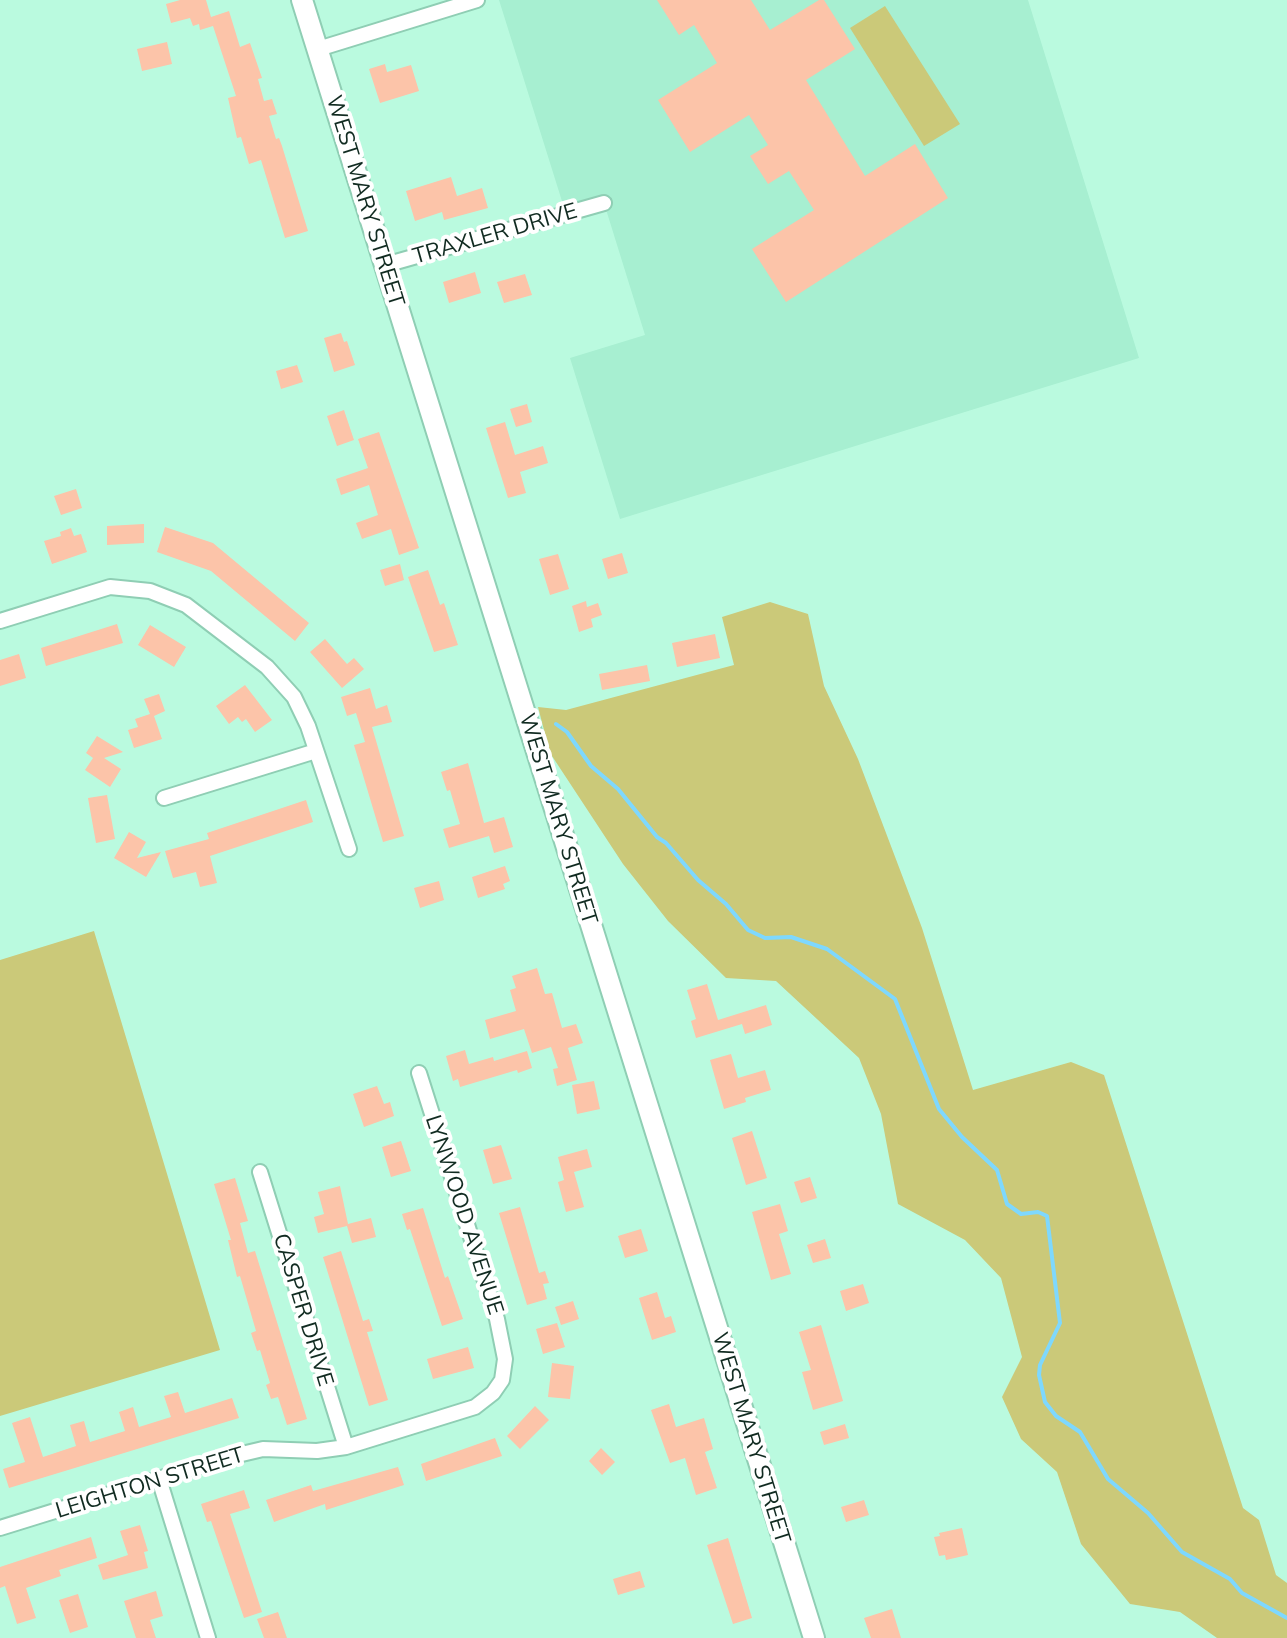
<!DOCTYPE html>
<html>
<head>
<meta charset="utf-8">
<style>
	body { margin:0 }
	canvas { display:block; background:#bafadf }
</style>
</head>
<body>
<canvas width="1287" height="1638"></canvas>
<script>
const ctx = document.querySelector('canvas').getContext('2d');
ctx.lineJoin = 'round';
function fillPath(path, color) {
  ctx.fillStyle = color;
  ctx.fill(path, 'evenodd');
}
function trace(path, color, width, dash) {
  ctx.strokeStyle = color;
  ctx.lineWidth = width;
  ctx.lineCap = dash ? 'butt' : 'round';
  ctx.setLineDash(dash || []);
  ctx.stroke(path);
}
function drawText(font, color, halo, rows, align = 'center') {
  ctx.font = font + ' Mulish,sans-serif';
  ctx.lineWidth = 8;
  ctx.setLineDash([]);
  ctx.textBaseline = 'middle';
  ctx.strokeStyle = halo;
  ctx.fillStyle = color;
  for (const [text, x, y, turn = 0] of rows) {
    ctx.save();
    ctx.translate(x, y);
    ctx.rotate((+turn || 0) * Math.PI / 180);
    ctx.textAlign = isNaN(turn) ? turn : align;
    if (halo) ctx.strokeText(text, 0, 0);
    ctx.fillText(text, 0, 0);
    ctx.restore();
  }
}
const built = new Path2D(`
	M499,0H1028L1139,358L620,519L570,358L645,335L604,203L566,214Z`);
const green = new Path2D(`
	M885,6L960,124L924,146L850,28Z
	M770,602L808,614L824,686L858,759L922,928L973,1090L1071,1062L1104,1075L1243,1508L1259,1520L1276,1575L1287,1583V1638H1217L1180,1612L1130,1604L1081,1544L1057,1472L1021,1439L1002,1397L1022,1357L1001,1278L965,1240L898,1204L881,1114L859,1058L776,981L726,978L668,921L623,864L550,753L538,707L566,710L734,665L722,617Z
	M94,931L220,1350L0,1416V960Z`);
const stream = new Path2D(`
	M556,724L567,732L591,766L618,789L657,837L666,843L698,880L726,904L748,930L765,938L791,937L827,949L895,999L939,1109L962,1137L997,1170L1007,1204L1021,1214L1038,1212L1047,1216L1060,1323L1040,1365L1039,1375L1045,1402L1056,1416L1080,1432L1108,1479L1148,1513L1182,1552L1230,1579L1242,1593L1287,1618`);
const building = new Path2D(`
	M180,0H206L211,17L229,11L240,47L250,43L262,78L258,79L264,101L272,99L277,114L269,116L276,139L279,138L282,146L308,231L285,238L261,160L249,164L241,137L237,138L228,98L236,96L213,26L200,30L199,24L193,26L190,18L171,23L166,4Z
	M657,0H751L770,30L819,0H824L855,49L806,80L865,176L915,144L948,198L786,302L752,249L814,210L789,171L768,184L750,156L768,145L749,115L690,152L658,100L717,63L694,25L679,35Z
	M167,42L172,64L142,71L137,49Z
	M385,64L387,72L411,65L419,91L380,103L369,69Z
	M451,177L457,196L482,188L488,208L444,220L442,212L415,221L406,191Z
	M475,272L481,293L449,303L443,282Z
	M525,274L532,295L504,303L497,282Z
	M341,333L344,342L347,341L355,365L334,372L324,338Z
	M297,365L303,382L281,389L276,371Z
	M527,404L532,422L516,427L510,409Z
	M344,410L354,440L337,446L327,416Z
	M505,422L515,455L543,446L548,463L520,472L526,493L508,498L486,428Z
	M379,432L419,548L399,555L391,529L362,539L356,523L378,515L369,485L341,495L336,479L368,468L358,439Z
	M76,489L82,508L61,515L54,496Z
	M144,524V543L107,545V526Z
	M165,527L213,543L309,623L295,641L211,571L157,552Z
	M71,528L74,536L81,534L87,552L52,564L44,541L61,536L60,532Z
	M622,553L628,573L608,579L602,559Z
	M558,554L569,589L550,595L539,559Z
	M400,564L404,580L385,586L380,570Z
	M428,570L440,605L444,603L458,645L434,652L408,577Z
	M586,601L587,607L598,603L602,615L591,619L593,627L579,632L572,606Z
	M117,624L123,643L46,666L41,648Z
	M150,625L186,647L174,667L138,645Z
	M715,634L720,658L677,667L672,643Z
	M325,639L347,664L354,658L364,669L342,688L310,652Z
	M19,654L26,678L0,686V660Z
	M647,665L650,681L602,690L599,674Z
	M245,685L272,720L255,732L246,719L242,722L238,717L229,724L216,706Z
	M370,688L376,709L387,705L392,722L372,727L404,836L383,842L354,745L365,742L356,713L347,716L341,697Z
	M159,694L165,711L154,716L162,739L134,748L128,730L138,727L135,719L150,714L144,699Z
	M97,736L123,752L104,758L121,769L110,787L85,770L93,758L86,753Z
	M468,763L484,823L504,817L513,847L494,853L489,836L449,848L443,829L460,824L450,790L447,791L441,772Z
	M107,795L115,839L96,843L88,798Z
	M306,800L313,822L210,856L217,883L200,887L196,872L173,878L165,851L209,839L207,833Z
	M129,832L146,842L137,858L161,852L146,877L114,858Z
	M505,866L510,881L503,884L505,889L478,898L472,877Z
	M439,881L444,900L420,908L414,888Z
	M537,968L545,994L552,993L562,1028L576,1024L583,1043L568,1048L577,1080L557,1086L553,1069L558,1068L551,1047L532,1053L524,1029L490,1039L485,1020L516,1011L510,990L516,988L512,976Z
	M707,984L718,1020L766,1005L772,1025L745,1034L742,1024L696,1038L691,1021L696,1019L687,990Z
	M465,1050L469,1064L493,1057L494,1061L527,1051L532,1068L518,1073L517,1070L460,1087L458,1079L453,1081L446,1056Z
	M731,1054L738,1078L765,1070L771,1090L745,1098L746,1102L724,1109L710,1060Z
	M594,1081L600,1109L577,1114L572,1085Z
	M377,1086L384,1104L390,1102L394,1116L364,1127L353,1094Z
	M752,1131L767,1178L746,1185L732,1138Z
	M401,1141L411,1171L391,1177L382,1147Z
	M501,1145L512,1179L493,1184L483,1150Z
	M587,1149L592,1167L574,1172L584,1207L566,1212L558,1182L564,1180L558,1157Z
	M810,1177L817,1198L801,1203L794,1182Z
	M235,1178L248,1221L240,1223L248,1253L255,1251L307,1419L287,1425L278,1397L271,1399L266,1385L270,1383L260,1350L257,1351L251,1333L256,1331L240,1276L237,1277L228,1240H231L214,1184Z
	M340,1186L348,1224L371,1218L376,1237L352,1243L347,1226L318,1233L314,1217L324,1214L318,1192Z
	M780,1204L788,1231L779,1234L791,1274L771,1280L752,1212Z
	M520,1207L539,1273L545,1271L549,1283L543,1284L547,1299L527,1305L499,1213Z
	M423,1208L445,1278L448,1276L463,1319L442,1326L410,1229L407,1230L402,1214Z
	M641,1229L648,1251L625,1258L618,1236Z
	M825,1239L831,1258L813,1263L807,1245Z
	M341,1251L363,1321L369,1319L373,1331L367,1332L388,1400L369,1406L323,1257Z
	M863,1284L869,1303L846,1311L840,1291Z
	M657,1292L665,1318L671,1316L676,1332L652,1340L639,1298Z
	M573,1301L579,1319L561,1325L555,1307Z
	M557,1323L565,1347L543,1354L536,1329Z
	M821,1325L843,1401L813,1410L802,1372L811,1370L799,1332Z
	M468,1347L474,1368L433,1379L427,1359Z
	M552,1363L574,1366L570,1399L548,1397Z
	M178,1392L185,1413L232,1398L239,1418L9,1488L3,1469L25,1462L12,1423L30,1417L43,1457L76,1446L70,1425L84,1421L90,1442L125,1431L119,1412L133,1407L139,1427L171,1417L164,1396Z
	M669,1404L676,1427L704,1418L713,1449L705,1452L717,1488L696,1495L685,1458L670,1463L651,1410Z
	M535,1406L549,1420L520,1449L507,1436Z
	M845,1424L849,1438L824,1445L820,1432Z
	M495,1438L502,1456L426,1481L421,1464Z
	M601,1448L615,1462L602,1475L589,1461Z
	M398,1467L404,1485L326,1510L325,1504L274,1522L266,1500L311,1485L313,1491Z
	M244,1490L250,1508L230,1514L262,1612L244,1618L211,1521L207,1522L201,1504Z
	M864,1500L869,1515L846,1522L841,1507Z
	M140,1525L148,1551L144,1552L148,1568L103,1580L98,1565L128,1555L120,1531Z
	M962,1528L968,1555L946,1560L945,1555L939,1556L934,1537L940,1536L939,1533Z
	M91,1537L97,1558L59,1570L61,1576L26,1588L36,1618L17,1624L5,1586L0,1588V1567Z
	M728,1538L752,1618L733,1624L707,1545Z
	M640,1571L645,1587L618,1595L613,1579Z
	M156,1591L163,1616L150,1620L156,1638H136L124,1601Z
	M78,1594L88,1627L70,1633L59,1600Z
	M892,1609L901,1638H871L864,1618Z
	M278,1612L287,1638H264L257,1619Z`);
const street = new Path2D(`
	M318,49L477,0
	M385,265L604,203
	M0,621L110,587L150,591L186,605L267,667L294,697L308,726L349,849
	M164,798L316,751
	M260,1172L346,1447
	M159,1479L208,1638
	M0,1528L229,1457L263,1449L317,1451L346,1447L475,1407L493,1393L502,1380L505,1359L497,1319L419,1073`);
const secondary = new Path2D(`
	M302,0L814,1638`);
const streetNames = [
	["WEST MARY STREET",365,201,73],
	["TRAXLER DRIVE",495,234,-16],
	["WEST MARY STREET",558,819,73],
	["LYNWOOD AVENUE",464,1215,72],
	["CASPER DRIVE",303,1310,73],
	["WEST MARY STREET",751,1438,73],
	["LEIGHTON STREET",150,1483,-17]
];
fillPath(built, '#a7efd1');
fillPath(green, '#cbc979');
trace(stream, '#7ed8fe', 4);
fillPath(building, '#fcc4a9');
trace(street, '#8fceb4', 18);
trace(secondary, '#8fceb4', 24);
trace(street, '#fff', 14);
trace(secondary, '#fff', 20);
drawText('22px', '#112b21', '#fff', streetNames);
</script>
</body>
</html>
